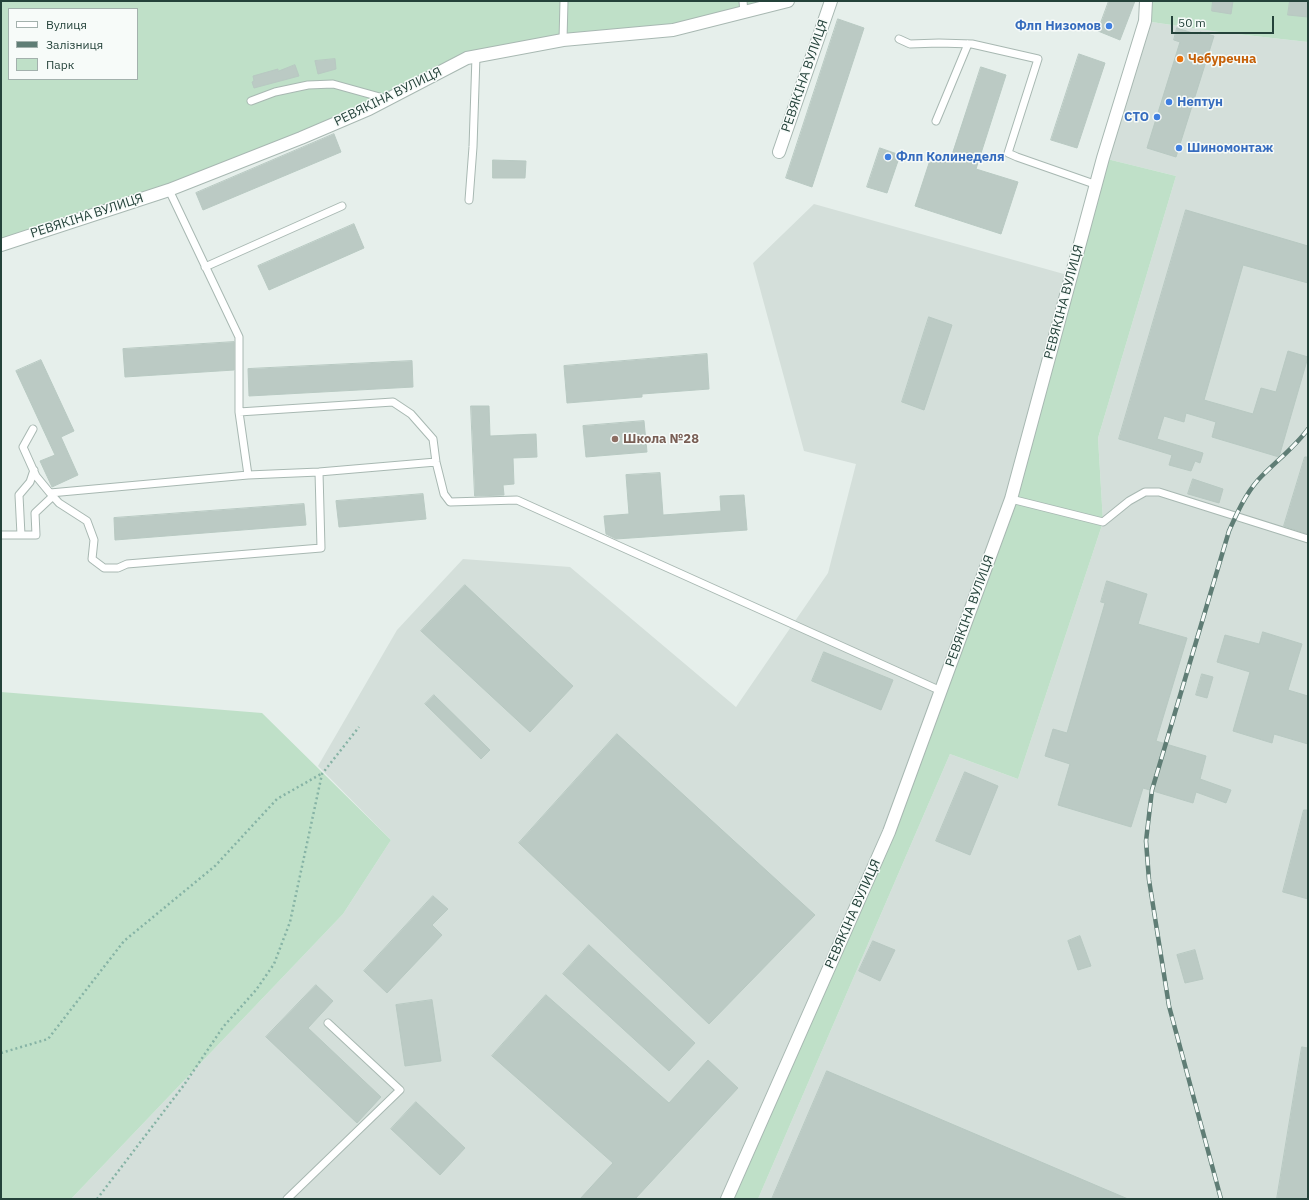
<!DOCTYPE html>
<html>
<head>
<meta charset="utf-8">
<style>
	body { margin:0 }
	#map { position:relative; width:1309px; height:1200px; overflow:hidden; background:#e6efeb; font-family:"IBM Plex Sans",sans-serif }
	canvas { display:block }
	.frame { position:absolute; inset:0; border:2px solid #24423a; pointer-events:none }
	.legend { position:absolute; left:8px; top:8px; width:130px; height:72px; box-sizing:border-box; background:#f7fbf9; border:1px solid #a3b1ad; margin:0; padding:5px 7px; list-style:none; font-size:12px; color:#24423a }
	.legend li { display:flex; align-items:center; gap:8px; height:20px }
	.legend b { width:20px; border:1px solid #a3b1ad }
	.scale { position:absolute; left:1171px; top:16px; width:103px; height:18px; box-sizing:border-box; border:2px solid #24423a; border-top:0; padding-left:5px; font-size:12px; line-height:14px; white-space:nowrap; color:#24423a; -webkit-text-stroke:3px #f7fbf9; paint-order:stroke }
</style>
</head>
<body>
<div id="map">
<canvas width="1309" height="1200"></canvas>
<div class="frame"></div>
<ul class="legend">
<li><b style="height:5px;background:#fff"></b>Вулиця</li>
<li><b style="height:5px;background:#5f7d75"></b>Залізниця</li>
<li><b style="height:11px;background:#bfe0c8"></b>Парк</li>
</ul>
<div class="scale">50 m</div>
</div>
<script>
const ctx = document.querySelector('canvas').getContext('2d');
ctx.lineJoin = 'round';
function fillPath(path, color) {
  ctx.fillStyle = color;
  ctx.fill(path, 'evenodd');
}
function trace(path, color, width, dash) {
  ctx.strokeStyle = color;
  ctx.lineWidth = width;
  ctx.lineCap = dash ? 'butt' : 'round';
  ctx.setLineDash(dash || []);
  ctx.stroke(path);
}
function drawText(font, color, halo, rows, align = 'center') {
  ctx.font = font + ' "IBM Plex Sans",sans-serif';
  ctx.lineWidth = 3;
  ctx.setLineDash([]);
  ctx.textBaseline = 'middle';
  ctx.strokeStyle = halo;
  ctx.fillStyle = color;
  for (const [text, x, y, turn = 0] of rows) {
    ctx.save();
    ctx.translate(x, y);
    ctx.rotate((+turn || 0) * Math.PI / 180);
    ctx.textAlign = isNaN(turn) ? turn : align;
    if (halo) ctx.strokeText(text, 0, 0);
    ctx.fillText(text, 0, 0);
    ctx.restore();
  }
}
const built = new Path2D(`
	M1145,21L1219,32L1308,42V1199H758L950,754L1018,779L1103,522L1098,438L1176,176L1103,158Z
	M814,204L1071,276L1011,499L889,832L727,1199H71L343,914L391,840L318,766L397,630L463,559L570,567L736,707L828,573L856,464L804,451L753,263Z`);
const green = new Path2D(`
	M1,1H785L673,30L467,58L301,138L1,245ZM9,9H137V79H9Z
	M1146,1H1308V42L1219,32L1145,21Z
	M1103,158L1176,176L1098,438L1103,522L1018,779L950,754L758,1199H727L889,832L1011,499Z
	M1,692L262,713L391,840L343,914L71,1199H1Z`);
const building = new Path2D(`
	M1109,1H1135L1120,40L1098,31Z
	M1213,1H1233L1231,14L1212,11Z
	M1290,1H1308V17L1288,15Z
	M838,19L864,28L812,187L786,178Z
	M1177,28L1199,35L1200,32L1214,36L1176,157L1147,148L1180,42L1174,40Z
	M1079,54L1105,63L1077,148L1051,140Z
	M335,59L336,69L318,74L315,61Z
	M295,65L299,76L254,88L252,82L254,81L253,76L278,69V71Z
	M981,67L1006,75L976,169L1018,182L1001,234L915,206L932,154L950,160Z
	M334,134L341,152L203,210L196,193Z
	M880,148L900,155L887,193L867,187Z
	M493,160L526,161L525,178H493Z
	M1186,210L1308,246V283L1243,265L1204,400L1253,414L1261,388L1276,392L1288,351L1308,357L1279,457L1212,437L1216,422L1186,413L1184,422L1164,416L1157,439L1203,453L1200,463L1195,461L1191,471L1169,465L1172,455L1119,439Z
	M354,224L364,248L269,290L258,266Z
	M929,317L952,325L924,410L902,402Z
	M234,342V370L125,377L123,349Z
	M707,354L709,389L642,394V397L567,403L564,366Z
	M41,360L74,431L61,437L78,475L52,487L40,461L55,455L16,371Z
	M412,361L413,387L249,396L248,369Z
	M471,406H489L490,436L536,434L537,457L513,458L514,484L503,485L504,495L475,496Z
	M644,421L647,452L586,457L583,426Z
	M1305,457H1308V534L1284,526Z
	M660,473L663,515L721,511L720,496L744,495L747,530L616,539L606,534L604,516L629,514L626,475Z
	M1193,479L1223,489L1219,503L1188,494Z
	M423,494L426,519L339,527L336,501Z
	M304,504L306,525L115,540L114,518Z
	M1107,581L1147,594L1138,624L1187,638L1156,741L1206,756L1200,779L1231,790L1226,803L1196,792L1193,803L1143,788L1131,827L1058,805L1070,764L1045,756L1053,729L1067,733L1105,603L1101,602Z
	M465,585L573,686L530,732L421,631Z
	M1263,632L1302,644L1288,690L1308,696V744L1274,734L1272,743L1233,731L1250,672L1217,662L1225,635L1259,644Z
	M824,652L893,680L881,710L812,681Z
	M1202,674L1213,677L1207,698L1196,695Z
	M434,695L490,750L481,759L425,704Z
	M617,734L815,915L709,1024L519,843Z
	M965,772L998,786L970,855L936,841Z
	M1304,810H1308V899L1283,892Z
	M433,896L448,909L432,925L442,935L387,993L364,971Z
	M1080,936L1091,966L1078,970L1068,941Z
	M873,941L895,950L880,981L859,971Z
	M589,945L695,1043L669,1071L563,974Z
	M1195,950L1203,979L1185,983L1177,955Z
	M316,985L333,1001L308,1028L381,1097L357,1123L266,1037Z
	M546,995L669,1103L708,1060L738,1088L635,1199H580L613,1163L492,1056Z
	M432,1000L441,1061L405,1066L396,1005Z
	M1302,1047L1308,1048V1199H1277Z
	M827,1071L1128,1199H772Z
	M416,1102L465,1148L440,1175L391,1129Z`);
const path = new Path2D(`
	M1,1053L48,1039L124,941L215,866L277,799L321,774
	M97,1199L184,1085L223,1027L256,990L274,964L290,922L322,774L359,727`);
const service = new Path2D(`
	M743,1L744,13
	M899,39L910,44L939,43L972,44L1038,59L1008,153L1017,157L1097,185
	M563,40L564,1
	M251,101L275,92L308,85L333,84L387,99
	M936,121L968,44
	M169,190L239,337V412L248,475
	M469,200L473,147L476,56
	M205,267L342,206
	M239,412L393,402L411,414L433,439L436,462L444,494L450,502L517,500L941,691
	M33,429L23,447L36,476L50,493L248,475L319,472L436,462
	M50,493L59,503L87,521L94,540L92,559L104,568H118L127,564L321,548L319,472
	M1011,499L1103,522L1129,501L1145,492H1159L1308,539
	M1,535H36L35,513L53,496
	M21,535L19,495L30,482L34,470
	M287,1199L400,1090L328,1023`);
const minor = new Path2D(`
	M1,245L169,190L301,138L369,109L467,58L563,40L673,30L788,1`);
const tertiary = new Path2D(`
	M779,152L831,1
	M727,1199L889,832L1011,499L1103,158L1145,21L1146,1`);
const rail = new Path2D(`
	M1221,1199L1169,1006L1149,880L1146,841L1152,790L1229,531C1237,513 1245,495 1258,480C1274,463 1294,448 1308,429`);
const markers = [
	[1109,26,4,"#3f7fe0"],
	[1180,59,4,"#e8710a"],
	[1169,102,4,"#3f7fe0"],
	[1157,117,4,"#3f7fe0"],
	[1179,148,4,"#3f7fe0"],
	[888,157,4,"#3f7fe0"],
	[615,439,4,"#8d6e63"]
];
const shopNames = [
	["Флп Низомов",1101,26,"right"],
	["Нептун",1177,102],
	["СТО",1149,117,"right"],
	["Шиномонтаж",1187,148],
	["Флп Колинеделя",896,157]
];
const foodNames = [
	["Чебуречна",1188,59]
];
const streetNames = [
	["РЕВЯКІНА ВУЛИЦЯ",805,76,-71],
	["РЕВЯКІНА ВУЛИЦЯ",388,97,-26],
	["РЕВЯКІНА ВУЛИЦЯ",87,216,-18],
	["РЕВЯКІНА ВУЛИЦЯ",1064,302,-75],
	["РЕВЯКІНА ВУЛИЦЯ",970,611,-70],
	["РЕВЯКІНА ВУЛИЦЯ",853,914,-66]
];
const educationNames = [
	["Школа №28",623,439]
];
fillPath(built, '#d4dfda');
fillPath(green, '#bfe0c8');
fillPath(building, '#bbcac4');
trace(building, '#b8c9c2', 1);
trace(service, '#a8b8b2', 9);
trace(minor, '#a8b8b2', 14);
trace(tertiary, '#a8b8b2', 14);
trace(path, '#86b3a5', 2.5, [2, 3]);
trace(service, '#fff', 7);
trace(minor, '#fff', 12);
trace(tertiary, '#fff', 12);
trace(rail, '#5f7d75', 4.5);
trace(rail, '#f7fbf9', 3, [9]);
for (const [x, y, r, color] of markers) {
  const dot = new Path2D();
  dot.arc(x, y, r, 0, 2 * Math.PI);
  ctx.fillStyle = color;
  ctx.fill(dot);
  trace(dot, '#f7fbf9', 1.5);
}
drawText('bold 13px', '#366cbe', '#f7fbf9', shopNames, 'left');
drawText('bold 13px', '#c56008', '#f7fbf9', foodNames, 'left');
drawText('13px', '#24423a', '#f7fbf9', streetNames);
drawText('bold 13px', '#785e54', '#f7fbf9', educationNames, 'left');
</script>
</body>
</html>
